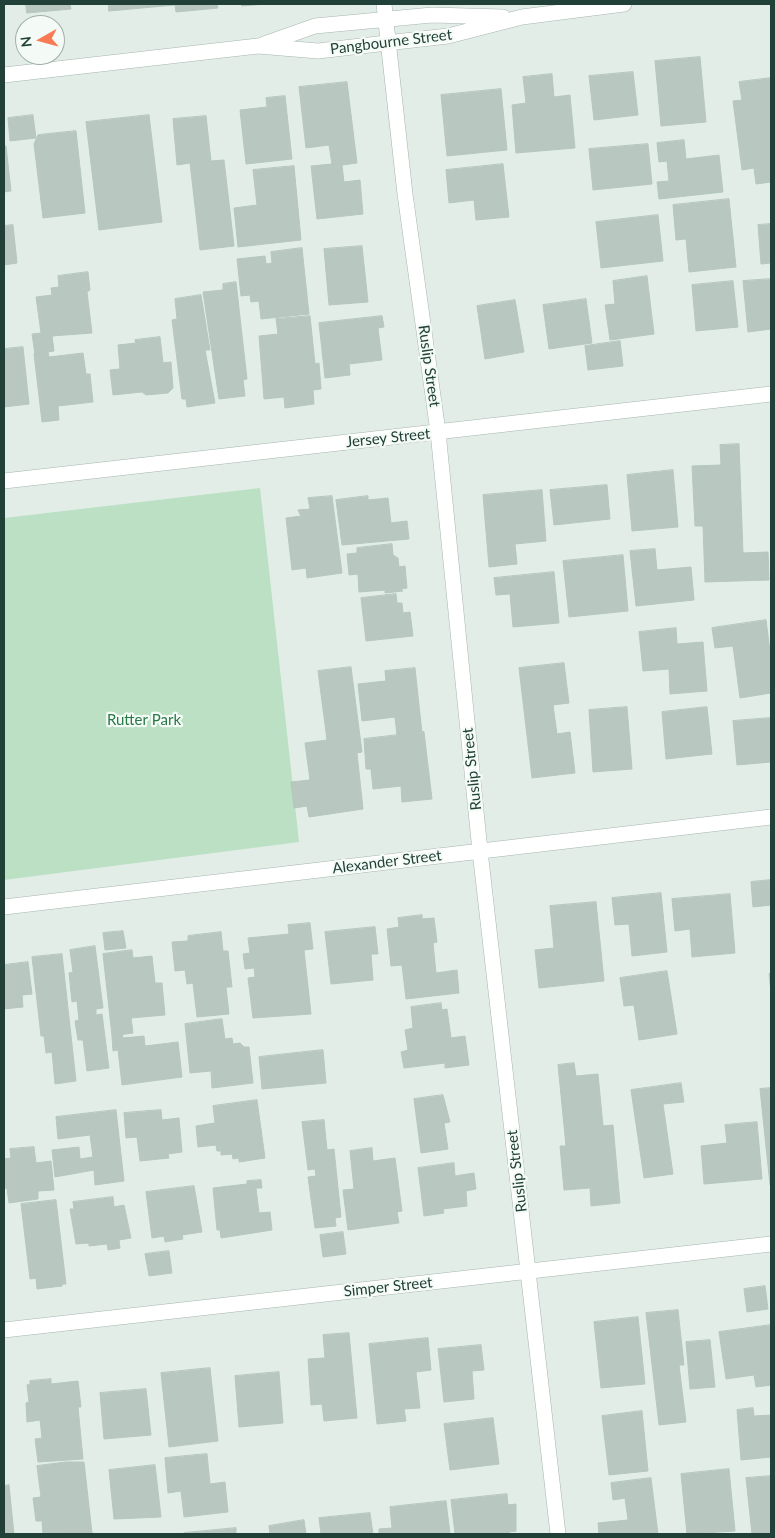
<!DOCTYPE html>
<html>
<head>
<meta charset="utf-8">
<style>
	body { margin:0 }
	#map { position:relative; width:775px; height:1538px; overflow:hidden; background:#e3ede8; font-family:Lato,sans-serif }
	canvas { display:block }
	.frame { position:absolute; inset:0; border:5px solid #214037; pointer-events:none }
	.north { position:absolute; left:15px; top:15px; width:50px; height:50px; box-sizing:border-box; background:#f4faf6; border:1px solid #a0b0aa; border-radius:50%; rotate:263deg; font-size:14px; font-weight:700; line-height:20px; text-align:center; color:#214037 }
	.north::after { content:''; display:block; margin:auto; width:18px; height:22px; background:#f87b56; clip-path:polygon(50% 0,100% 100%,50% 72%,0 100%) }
</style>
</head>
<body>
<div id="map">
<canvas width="775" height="1538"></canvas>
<div class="frame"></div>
<div class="north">N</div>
</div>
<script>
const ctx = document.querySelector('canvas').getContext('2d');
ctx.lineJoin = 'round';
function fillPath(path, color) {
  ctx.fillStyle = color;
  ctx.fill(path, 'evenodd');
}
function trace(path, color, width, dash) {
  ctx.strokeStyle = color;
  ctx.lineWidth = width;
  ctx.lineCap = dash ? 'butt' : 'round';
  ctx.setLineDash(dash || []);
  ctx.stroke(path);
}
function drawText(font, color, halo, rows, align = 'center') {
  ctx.font = font + ' Lato,sans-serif';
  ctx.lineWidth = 4.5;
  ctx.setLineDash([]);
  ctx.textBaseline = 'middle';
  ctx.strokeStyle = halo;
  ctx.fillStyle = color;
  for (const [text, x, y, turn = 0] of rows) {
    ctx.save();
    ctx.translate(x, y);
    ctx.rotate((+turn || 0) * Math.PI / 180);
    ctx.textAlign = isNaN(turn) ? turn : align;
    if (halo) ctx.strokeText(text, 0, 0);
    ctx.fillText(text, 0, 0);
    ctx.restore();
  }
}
const green = new Path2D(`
	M260,488L299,842L4,880V518Z`);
const building = new Path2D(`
	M26,4H70L71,9L27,13Z
	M109,4H217L218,8L176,12L175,5L109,11Z
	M242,4H265L242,6Z
	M700,57L706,122L661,126L655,61Z
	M633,72L638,115L594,120L589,76Z
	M552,74L554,97L570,95L575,148L516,153L512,105L526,103L523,77Z
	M771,78V182L756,184L754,168L742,170L733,101L742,100L739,82Z
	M347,82L357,163L342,165L344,182L360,180L363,214L317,219L311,166L332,164L329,145L306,148L299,87Z
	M501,89L507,150L447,156L441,95Z
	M285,96L292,159L246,164L240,110L267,107L266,98Z
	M33,115L36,138L10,141L8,118Z
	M149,115L162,222L99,230L86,122Z
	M206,116L211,161L224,160L234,246L200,250L190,163L177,165L173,119Z
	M76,131L85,213L43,218L34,144L38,135Z
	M684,140L686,159L719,155L723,192L659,199L657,182L669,181L667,161L659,162L657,143Z
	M648,144L652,184L593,190L589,149Z
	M4,146H6L11,191L4,192Z
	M503,164L509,217L476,220L474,200L449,203L446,170Z
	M294,166L301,240L238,247L234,208L257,205L253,170Z
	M729,199L736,267L689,272L686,239L676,240L673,205Z
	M658,215L663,261L601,268L596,222Z
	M771,224V263L761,264L758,225Z
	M13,225L17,263L4,265V226Z
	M362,246L368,302L329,305L324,249Z
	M302,248L309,314L261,319L259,301L251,302L250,295L241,296L237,259L265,256L266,264L272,263L271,252Z
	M88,272L90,290L87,292L92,333L52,336L54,351L35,354L32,334L41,333L36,297L52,295L51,288L59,287L58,276Z
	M647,276L654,334L610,340L605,305L615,304L613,281Z
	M771,279V329L748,332L743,281Z
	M733,281L738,327L696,331L692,285Z
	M236,282L247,379L243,380L245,396L219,399L203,292L223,290V284Z
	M201,295L210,350H205L215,403L187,407L186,399H182L172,320L177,319L175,299Z
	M586,299L592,343L549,349L543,305Z
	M515,300L524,352L485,359L477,306Z
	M310,316L315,364L319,363L321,389L313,390L314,404L285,408L284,397L264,399L259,336L278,334L276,319Z
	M382,316L384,327L378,328L382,360L349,364L350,375L325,378L319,323Z
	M160,337L163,363L171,362L173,388L168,393L146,395L142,392L113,395L110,370L120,369L118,345L136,343L135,340Z
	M620,341L623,366L588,370L585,346Z
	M23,347L29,404L4,407V349Z
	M48,352L49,357L83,353L86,374H90L93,402L58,406L59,420L42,422L34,354Z
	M739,444L743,553L768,552L769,580L705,582L703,526H695L692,466L721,465L720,445Z
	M673,470L678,527L632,531L627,475Z
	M607,485L610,519L554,525L550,490Z
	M542,490L546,541L515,544L517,564L489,567L483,495Z
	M332,496L342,573L307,578L306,568L292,570L286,518L301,516L298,510L310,509L308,498Z
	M368,496V500L388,498L391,523L407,521L409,539L342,545L336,500Z
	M392,544L393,555L398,558L399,567L405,566L407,588L401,589L403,591L385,593V590L359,592L358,574L349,575L347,554L357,553V548Z
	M655,549L657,570L691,567L694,600L636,606L630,551Z
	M623,555L628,611L569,617L563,561Z
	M554,572L559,623L513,627L510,594L496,595L494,578Z
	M396,594L397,603H402L403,613L410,612L413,636L366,641L361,598Z
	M766,620L771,659V693L740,698L733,646L715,648L712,628Z
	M676,628L677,644L703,642L707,691L670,694L669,669L643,671L639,632Z
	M564,663L569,703L553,705L557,734L570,732L575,773L532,778L519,668Z
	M351,667L362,752L357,753L363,809L309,817L307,806L294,808L291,782L310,780L305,743L327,740L318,671Z
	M415,668L422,733L397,735L395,717L362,721L358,684L386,681L385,671Z
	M627,707L632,769L593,772L589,710Z
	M707,707L712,754L666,759L662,712Z
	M771,718V762L737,765L733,721Z
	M424,732L432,799L402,802L401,786L373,789L371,769H366L364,739Z
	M771,880V905L753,907L751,882Z
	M661,893L667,952L632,956L629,924L615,925L612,898Z
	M730,894L735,953L692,957L690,929L675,931L672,899Z
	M596,902L604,981L539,988L535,950L554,948L550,906Z
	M422,915V919L434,918L437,942L433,943L436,973L457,970L459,993L406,999L402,965L391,966L387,929L399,927L398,918Z
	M310,923L313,949L304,950L311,1014L253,1018L248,978L255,977L254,968L245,969L243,954L250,953L248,938L289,934L288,925Z
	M375,927L378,954H371L373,980L331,984L325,932Z
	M123,931L126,948L105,950L103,933Z
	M221,932L223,951H228L232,987H226L229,1014L197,1017L193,983L187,984L185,970L175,971L172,942L188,941V936Z
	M95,946L103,1008L96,1009V1015L102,1014L109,1068L87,1071L83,1040H78L75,1021L79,1020L77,1001L72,1002L69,973L73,972L70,950Z
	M132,950L133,958L152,956L155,983H162L165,1015L131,1018L133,1033L112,1036L103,954Z
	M62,954L76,1081L55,1084L52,1052L46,1053L44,1036H41L32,957Z
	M28,962L32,994L22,995L23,1007L4,1009V965Z
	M667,971L677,1034L639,1040L634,1005L624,1006L620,978Z
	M771,973V992L769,974Z
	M441,1003L442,1010L447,1009L451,1038L465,1036L469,1065L445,1068V1063L404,1068L401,1052L408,1050L405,1030L413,1028L411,1007Z
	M222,1019L225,1039L232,1038L233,1044L240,1043L244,1047H249L253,1083L212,1088L211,1071L190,1073L185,1024Z
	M122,1034L123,1038L144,1036L145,1046L178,1042L182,1077L122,1085L118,1050L113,1051L112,1036Z
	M323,1050L326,1083L262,1089L259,1057Z
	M574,1063L576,1076L598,1074L603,1126L613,1125L620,1203L591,1206L590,1188L564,1190L560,1146H566L558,1065Z
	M681,1083L684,1102L663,1104L673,1174L644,1178L631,1090Z
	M771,1088V1185H770L760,1089Z
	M443,1095L450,1122L444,1123L448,1149L421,1153L414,1099Z
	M257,1100L265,1158L239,1162V1158L233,1159L232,1154L221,1155V1151H217L216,1145L198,1147L196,1126L215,1123L213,1106Z
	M116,1110L124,1181L95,1185L94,1170L55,1177L52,1150L79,1147L80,1159L93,1157L90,1135L58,1139L56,1117Z
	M161,1110L162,1120L179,1118L182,1152L168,1154L169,1158L140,1161L137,1137L126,1138L124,1113Z
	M324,1120L327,1150L334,1149L341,1217L335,1218L336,1226L315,1228L308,1177L316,1176L315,1169L308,1170L302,1122Z
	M757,1122L762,1179L704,1184L701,1146L727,1143L725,1125Z
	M34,1147L36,1163L51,1161L54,1190L38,1191V1199L9,1203L7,1189L4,1187V1159L11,1158L10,1149Z
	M372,1148L373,1161L395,1158L402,1211L397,1212L399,1223L348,1230L343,1190L354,1189L350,1151Z
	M454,1163L455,1176L474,1173L476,1189L466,1191L467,1206L443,1209L444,1213L424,1216L418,1168Z
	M261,1180L262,1188H256L259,1213L270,1212L272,1230L221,1238L220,1230H217L213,1188L247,1184V1181Z
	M194,1186L202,1232L182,1235L183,1239L165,1242L164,1236L152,1238L146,1192Z
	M113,1197L114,1207L124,1205L131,1238L119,1240L120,1248L108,1250L107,1244L89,1246V1243L76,1244L70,1209H74L73,1202Z
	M56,1200L66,1284H62V1286L37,1289L36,1278L30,1279L21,1204Z
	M343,1232L346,1254L323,1257L320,1235Z
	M169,1251L172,1273L149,1276L145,1254Z
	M765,1286L768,1309L747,1312L744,1289Z
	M678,1310L684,1365H679L686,1422L659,1425L646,1313Z
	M638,1317L645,1384L601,1388L594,1322Z
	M771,1325V1385L756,1387L754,1375L726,1379L719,1332Z
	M349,1333L357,1418L324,1421L322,1404L311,1405L308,1359L325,1358L323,1335Z
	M428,1338L431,1370L416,1372L420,1408L404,1409L406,1421L377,1424L369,1344Z
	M710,1340L715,1387L690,1389L686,1342Z
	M481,1345L484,1370L472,1371L474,1399L444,1402L438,1349Z
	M210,1368L218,1441L169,1447L161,1373Z
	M279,1372L283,1423L239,1427L235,1376Z
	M51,1379V1384L78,1381L81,1407H78L83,1459L38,1462L35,1439L42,1438L40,1420L27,1422L26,1403L29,1402L27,1385L30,1384V1381Z
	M146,1389L151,1435L104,1439L100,1393Z
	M753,1408L754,1416L771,1415V1457L741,1460L737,1410Z
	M642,1411L648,1471L609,1475L602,1416Z
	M493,1418L499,1464L450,1470L444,1424Z
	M207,1454L210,1484L225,1482L228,1512L184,1517L181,1491L168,1493L165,1458Z
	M66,1462H84L92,1533L43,1534L42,1521H36L33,1498L41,1497L37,1466Z
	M155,1465L161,1517L114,1519L109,1470Z
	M729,1469L735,1531L687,1534L681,1474Z
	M771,1476V1534H752L746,1478Z
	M651,1478L658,1534H599L598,1523L628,1520L625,1498L613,1500L611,1483Z
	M9,1485L14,1534H4V1486Z
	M507,1494L508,1505L516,1504V1531L509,1532V1534H455L451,1500Z
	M446,1501L450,1534H379V1529L392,1528L390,1507Z
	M370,1513L373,1534H321L319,1518Z
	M304,1520L306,1534H270L269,1526Z
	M236,1528V1534H184V1533Z`);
const street = new Path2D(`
	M384,4L405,194L438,432L480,851L558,1534
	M264,44L315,26L432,15L503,17
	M4,75L258,46L318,51L404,41L448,36L522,17L624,4
	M4,481L771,394
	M4,907L771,817
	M4,1330L771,1244`);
const streetNames = [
	["Pangbourne Street",391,42,-7],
	["Ruslip Street",429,366,82],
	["Jersey Street",388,438,-6],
	["Ruslip Street",472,769,-96],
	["Alexander Street",387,862,-7],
	["Ruslip Street",517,1171,-97],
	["Simper Street",388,1287,-6]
];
const parkNames = [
	["Rutter Park",144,720]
];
fillPath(green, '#bbe0c4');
fillPath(building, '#b8c8c1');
trace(building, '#b5c7bf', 1);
trace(street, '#a5b6af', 16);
trace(street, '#fff', 15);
drawText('15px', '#214037', '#f4faf6', streetNames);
drawText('15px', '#297947', '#f4faf6', parkNames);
</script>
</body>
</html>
